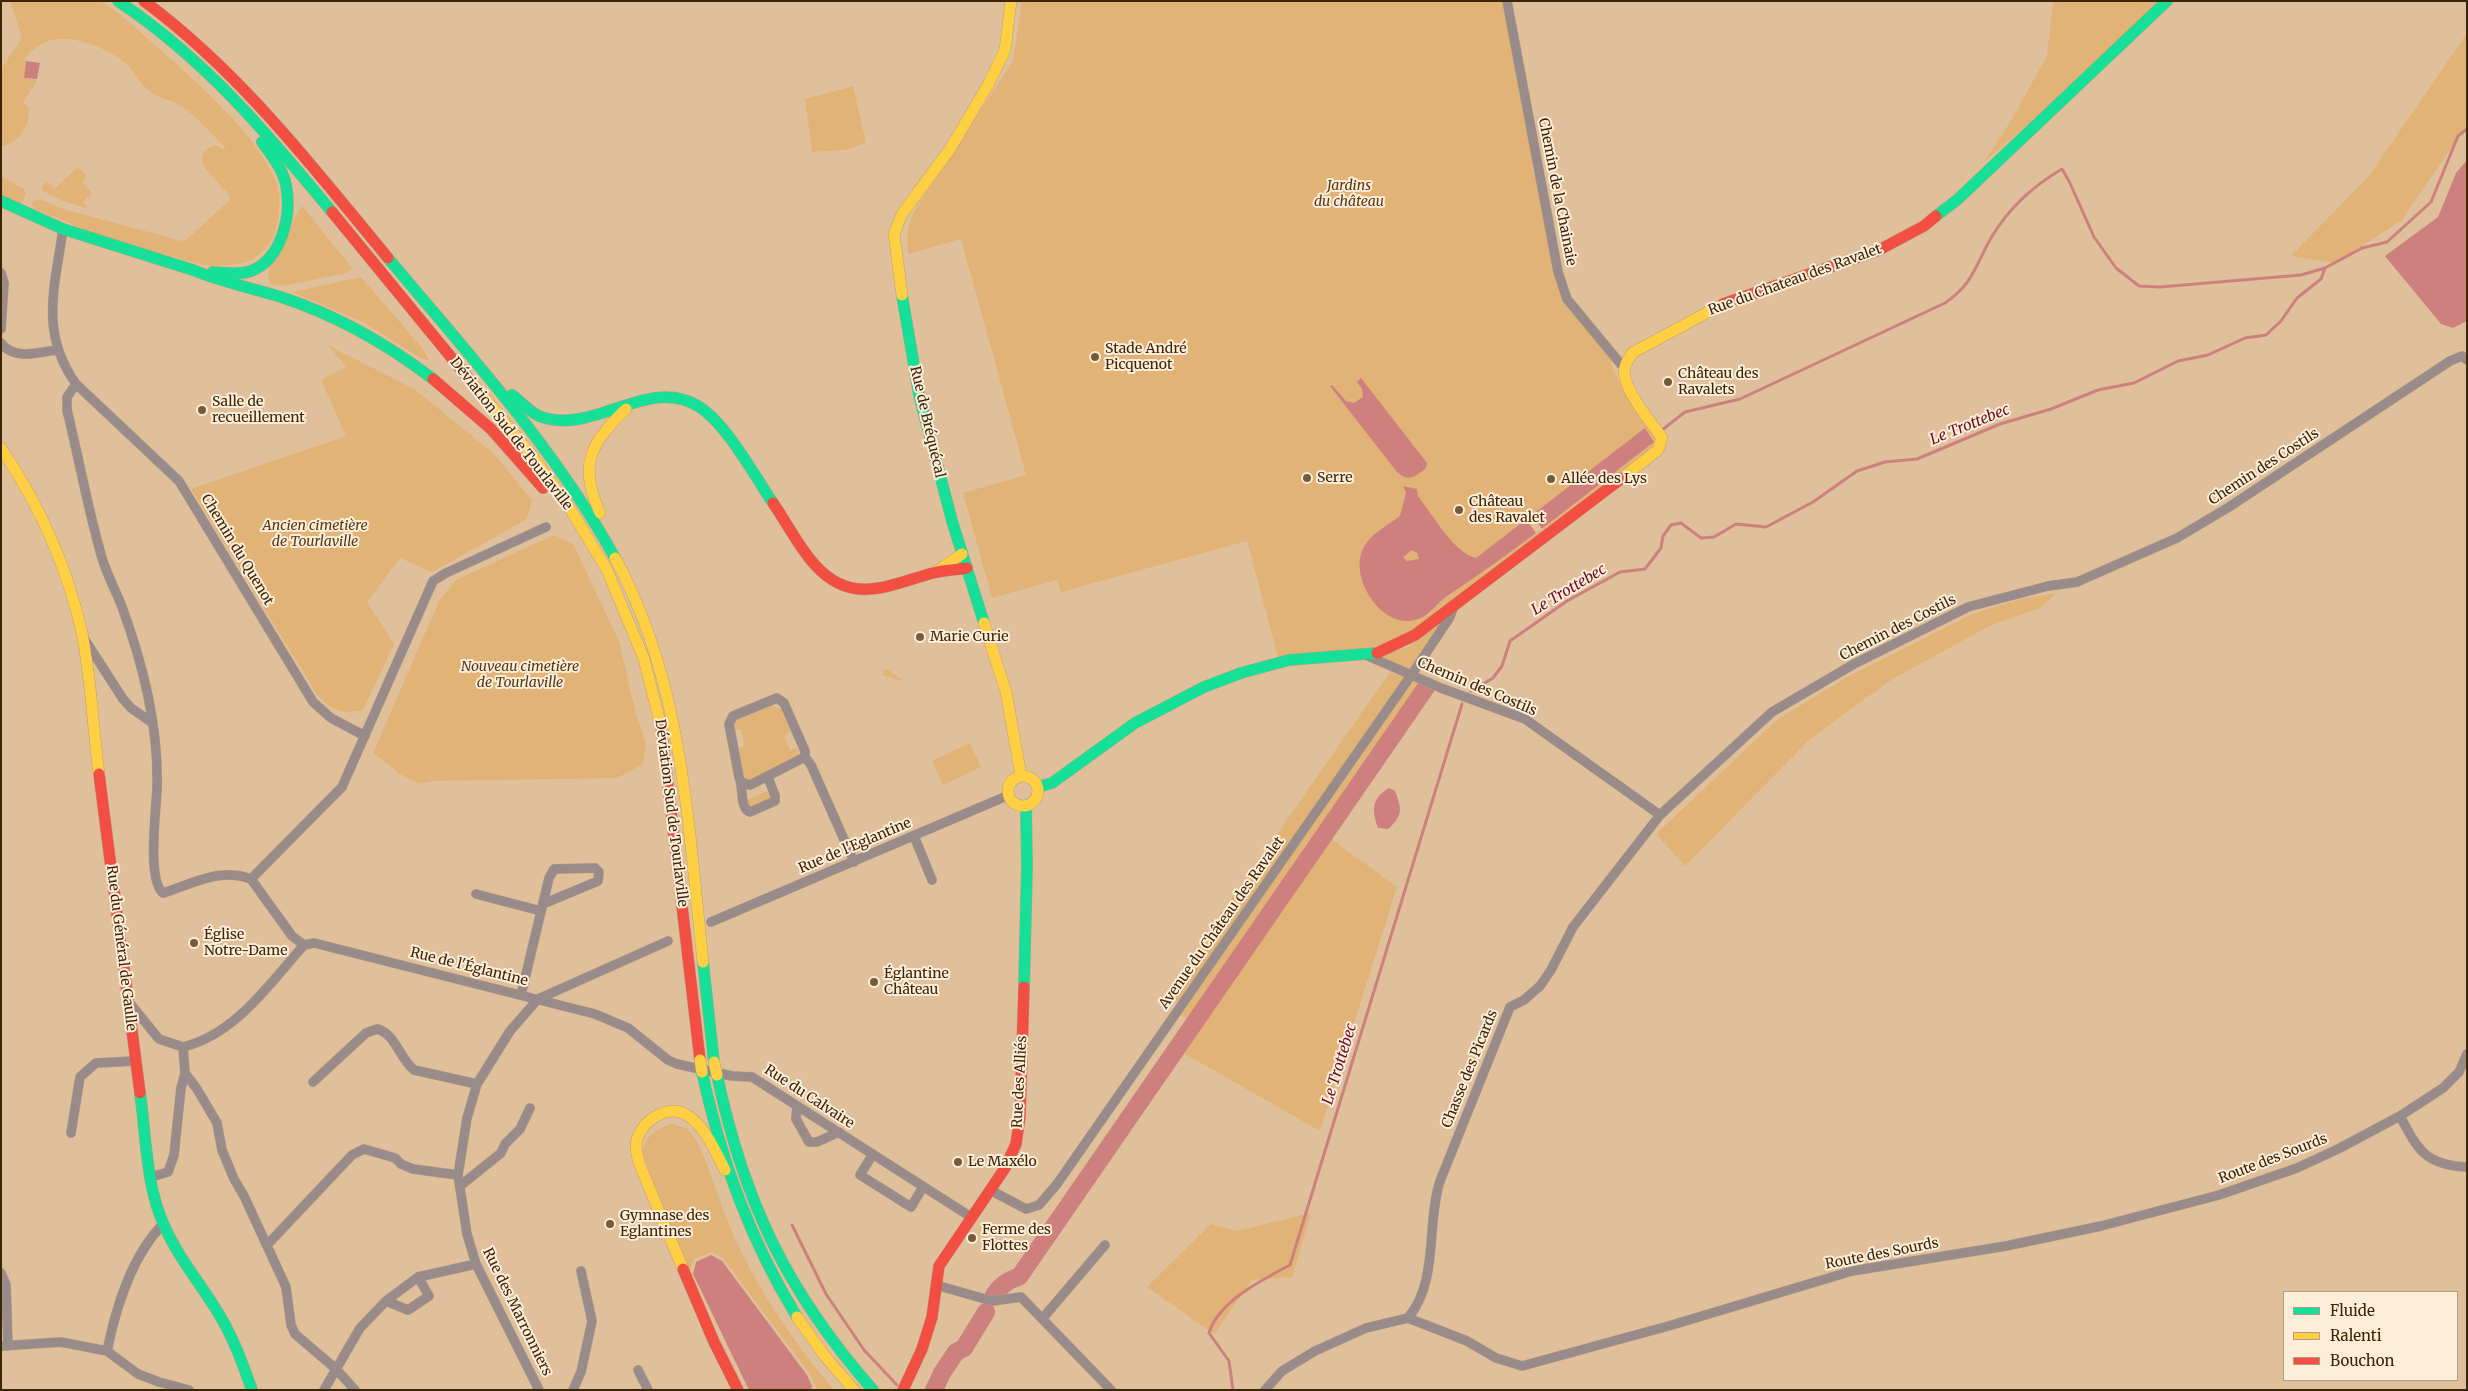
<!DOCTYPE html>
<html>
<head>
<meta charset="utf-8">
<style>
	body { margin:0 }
	#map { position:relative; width:2468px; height:1391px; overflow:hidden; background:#dfc09b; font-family:Merriweather,serif }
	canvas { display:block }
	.frame { position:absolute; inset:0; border:2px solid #3a2507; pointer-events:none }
	.legend { position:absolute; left:2283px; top:1291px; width:175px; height:90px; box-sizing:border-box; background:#feedd9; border:1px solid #b09d85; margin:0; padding:6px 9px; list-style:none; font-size:15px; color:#3a2507 }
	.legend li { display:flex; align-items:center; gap:10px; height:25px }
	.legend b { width:25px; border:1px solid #b09d85 }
</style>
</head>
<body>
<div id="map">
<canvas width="2468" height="1391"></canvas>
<div class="frame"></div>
<ul class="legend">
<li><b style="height:6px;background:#16e098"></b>Fluide</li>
<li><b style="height:6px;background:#ffcf43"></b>Ralenti</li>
<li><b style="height:6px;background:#f24e42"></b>Bouchon</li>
</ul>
</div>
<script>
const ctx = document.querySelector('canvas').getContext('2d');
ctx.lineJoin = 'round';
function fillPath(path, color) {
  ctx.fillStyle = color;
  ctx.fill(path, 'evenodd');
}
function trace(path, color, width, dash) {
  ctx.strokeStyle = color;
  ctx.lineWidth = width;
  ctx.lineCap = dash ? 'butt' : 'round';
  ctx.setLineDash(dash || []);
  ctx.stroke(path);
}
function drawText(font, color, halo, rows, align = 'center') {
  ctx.font = font + ' Merriweather,serif';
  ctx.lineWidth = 4;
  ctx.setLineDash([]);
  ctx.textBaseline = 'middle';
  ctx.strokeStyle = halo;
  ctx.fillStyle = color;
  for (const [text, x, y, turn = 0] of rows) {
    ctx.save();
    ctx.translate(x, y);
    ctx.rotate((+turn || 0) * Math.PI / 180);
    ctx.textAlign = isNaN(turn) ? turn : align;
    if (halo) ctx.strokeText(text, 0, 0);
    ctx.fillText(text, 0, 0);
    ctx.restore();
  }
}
const green = new Path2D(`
	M10,1C32,1 53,1 75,1C82,1 91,0 98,1C111,5 136,28 146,37C189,76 248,124 274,176C283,195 280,221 272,239C259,266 229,267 203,265L97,235L33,208L32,202L39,199L63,209L182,241L186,240L230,200V196L204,167C199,156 204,147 216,145L226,151L223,145C209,132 195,114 178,104C169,99 162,100 151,92C140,84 135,73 126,64C111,49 72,34 52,40C40,43 33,50 24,59L26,61L24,78L37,80L23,103L29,108C30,127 20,142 1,147V69L22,38Z
	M1020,1H1507L1567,299L1610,353C1611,381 1644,418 1658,443L1409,633L1379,646L1278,657L1247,541L1061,592L1057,580L992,598L963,493L1026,475L961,239L908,254L907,234L913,213L1013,61L1021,8Z
	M2053,1H2163L2106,56L1984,162L2012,119L2047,56Z
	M2467,33V125L2401,221L2335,263L2291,256L2369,176Z
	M853,86L866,143L845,150L812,152L805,99Z
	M78,167L87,177L82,182L92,193L83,202L88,207L86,208L60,200L43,191L41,186L48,182L54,189Z
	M1,176L24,189L26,193L23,201L18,204L1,195Z
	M302,206L352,268L346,273L282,286L271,284L268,275L270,265C291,250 286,225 302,206Z
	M361,277L422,348L429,360L422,359L363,322L292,292Z
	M328,345L414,389L493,453L532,500L527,519L432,572L400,558L367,602L394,644L363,710C341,714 334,712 318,696L191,489L346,436L321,380L346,367Z
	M554,535L573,544L619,641L635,710L646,743L643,764L617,778L433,781L418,784L400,774L373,753L440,599L456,580Z
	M2057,593L2040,608L1989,626L1891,680L1809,740L1685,866L1656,834L1778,719L1849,676L1972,614L2021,599Z
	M1436,623H1442L1409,670L1378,655L1408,647Z
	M887,669L902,680V681L883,675V671Z
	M1390,672L1427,686L1327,836L1397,887L1320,1131L1180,1051L1193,1024L1181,1015L1185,1007L1167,995L1212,927Z
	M771,705L781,709L790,731L784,736L790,750L797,748L800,755L751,780C738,776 739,760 738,749L744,746L742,730H735L734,724L739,719Z
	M970,743L981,767L943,785L932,761Z
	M767,791L771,800L749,809L747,800Z
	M672,1124L686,1128L696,1139C712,1172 721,1209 737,1243C762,1296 796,1345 834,1390H817L810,1374L723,1258L712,1252L694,1259L689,1274L643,1155C643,1138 656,1128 672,1124Z
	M1311,1213L1292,1277L1252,1280L1214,1334L1147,1287L1211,1224L1237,1231Z`);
const water = new Path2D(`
	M26,61L40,63L37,79L24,78Z
	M2467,160V321L2453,328L2441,324L2385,256L2438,217L2456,173Z
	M1361,378L1427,463L1426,468C1416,476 1408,483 1397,472L1330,386L1332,385L1346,401L1354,403L1363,397L1362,389L1357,382Z
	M1645,428L1654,442C1586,494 1519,549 1447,596C1437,603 1430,615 1418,619C1384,632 1350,580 1362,551C1369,534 1387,526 1400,516L1406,493L1403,486L1417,489L1418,496C1431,513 1455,554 1476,558ZM1412,550L1417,553L1419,559L1407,561L1403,557Z
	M1389,788L1395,791C1402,809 1403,816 1388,829L1378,828C1372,811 1371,798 1389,788Z
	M711,1255L722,1261L807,1375L812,1386L811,1390H749L693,1274L696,1262Z`);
const pier = new Path2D(`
	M1531,514L1542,529L1536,533L1525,518Z`);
const stream = new Path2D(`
	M1662,430L1685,412L1740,399L1945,303C1973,284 1975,266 1991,238C2008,209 2033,186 2062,169L2069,181L2094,237L2116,268L2139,286L2160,287L2301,275L2325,268
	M1471,691L1493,678L1502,666L1510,641L1567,601L1620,572L1645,569L1661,548L1663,536L1671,525L1681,523L1701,538L1714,537L1736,524L1766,527L1813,502L1857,471L1885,462L1917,459L2000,424L2051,409L2098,390L2134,383L2178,361L2208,355L2245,338L2266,335L2281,321L2297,298L2321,279L2325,268L2362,248L2387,242L2431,202L2458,136L2467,129
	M792,1225L826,1294L864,1350L897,1385
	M1233,1390L1229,1361L1209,1333C1219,1301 1262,1280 1290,1265L1462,704`);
const river = new Path2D(`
	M993,1297C998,1288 1008,1279 1019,1277L1427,686
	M934,1390L942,1373L956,1352L964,1348L986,1312`);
const street = new Path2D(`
	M1507,1L1558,272L1567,299L1624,368
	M63,229C55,287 39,332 76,384L179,481L313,702L331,718L365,736
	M1,273L4,283L1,329
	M1,343C14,361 38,352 57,350
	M76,384L67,397V410C79,459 88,510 102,558C107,575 116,591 122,607C143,664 159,728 157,789C156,811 147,880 163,893C192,884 221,867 251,879L342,787L433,581L446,573L546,527
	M83,637L123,699L131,708L151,722
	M1368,656L1441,688L1525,719L1660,815
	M805,757L811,765L854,862
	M742,782L750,785L805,757V751L784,703L777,698L733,716L729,724L739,777C744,787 739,808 750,812L775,801V796L768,777
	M914,836L932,880
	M251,879L292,936L304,945
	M476,894L541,911
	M711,922L1009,795
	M521,995L549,878L554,869L595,868L599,872L598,881L543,904
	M128,1001L159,1039L183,1047L185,1073L181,1088L174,1155L168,1172L151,1177
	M183,1047C236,1034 269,984 304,945L314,943L595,1014L628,1028L668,1060L677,1064L732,1076L752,1077L971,1217
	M185,1073L197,1089L217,1123L222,1150L234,1179L244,1196L286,1287L291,1325L295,1334L336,1369L355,1390
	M313,1082L366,1033L377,1029C395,1033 400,1059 414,1070L477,1084
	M797,1106L796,1119L809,1142H817L839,1132
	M2400,1116C2418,1150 2425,1165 2467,1167
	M71,1133L80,1077L96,1063L135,1061
	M873,1154L860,1175L911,1207L923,1187
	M460,1186L501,1153L505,1144L520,1129L530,1108
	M990,1190L1026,1209L1039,1205L1057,1184L1412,674L1450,617L1453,608
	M267,1245L352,1155L364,1149L395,1158L401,1164L413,1169L458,1175
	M1,1273L6,1285L8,1346
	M418,1277L429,1296L408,1310L386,1301L418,1277L476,1264
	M936,1285L992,1301L1021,1297L1111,1390
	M1408,1318C1439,1281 1426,1225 1440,1181L1510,1007L1524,1000L1540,986L1551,970L1573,927L1660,815L1772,712L1854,664L1968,607L2048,586L2077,582L2177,538L2229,507L2450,361L2462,356L2467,360
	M1042,1319L1105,1245
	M1,1346L61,1342L107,1351L138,1374L159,1382L189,1390
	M107,1351C116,1307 131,1257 163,1224
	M638,1370L648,1390
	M324,1390L360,1328L386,1301
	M539,1390L476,1264L467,1234L458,1175L467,1118L477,1084L510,1031L538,999L668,941
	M573,1390L581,1372L592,1321L581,1271
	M1265,1390L1282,1371L1315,1351L1366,1328L1408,1318L1467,1341L1496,1358L1522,1366L1672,1325L1852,1271L2006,1246L2101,1226L2219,1195L2297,1168L2338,1149L2400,1116L2443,1088L2459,1072L2467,1054`);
const fast = new Path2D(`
	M118,1C205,59 267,133 332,212
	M1,201L63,229L193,270
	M1936,216L1957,200L2167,1
	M388,258C468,354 555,448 615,558
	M193,270C222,282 252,288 281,297C336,315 387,344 433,379
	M213,272C225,273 239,275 251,271C282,259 292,215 286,185C283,169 271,155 262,142
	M902,295L919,395L952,521L984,623
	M512,395C520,401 530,412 539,416C592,437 648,375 698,406C726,423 754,475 773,503
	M1038,787L1052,783L1135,723L1204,687L1241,673L1289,660L1377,653
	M703,962L714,1062
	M1024,987L1027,866L1026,806
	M702,1072C722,1162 749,1238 797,1317
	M717,1075C744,1202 787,1292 873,1390
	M140,1093C146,1134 146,1187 164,1225C178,1258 202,1285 220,1316C234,1339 243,1365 252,1390`);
const slow = new Path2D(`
	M902,295L894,234L902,214L950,149L988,85L1005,50L1011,1
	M469,379L530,453L566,502L607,570L644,659L661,726
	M1,448C39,504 67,566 82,633C91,678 93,728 99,774
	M1622,478L1658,450L1662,438C1652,423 1619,385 1625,367C1626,362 1630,357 1632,353L1723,304
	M600,513C578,465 590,444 626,409
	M615,558C683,682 688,825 703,962
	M937,571L962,554
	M984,623L1006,692L1021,776
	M1008 791a15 15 0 1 1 30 0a15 15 0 1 1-30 0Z
	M683,1269L639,1163C637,1155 635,1148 637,1140C642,1121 667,1104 685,1114C705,1125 715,1151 725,1170
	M797,1317L824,1355L854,1390`);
const jam = new Path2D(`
	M144,1C240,72 312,166 388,258
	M332,212L469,379
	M1723,304L1879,250L1924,226L1936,216
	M433,379L491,429L543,488
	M773,503C787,523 799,548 816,566C853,606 889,585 933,573C944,570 956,570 967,568
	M1377,653L1415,635L1622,478
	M661,726L700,1060
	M99,774L140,1093
	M683,1269L714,1342L738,1390
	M903,1390L922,1349L932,1317L939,1266L1005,1168L1016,1144L1020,1116L1024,987`);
const slowBridge = new Path2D(`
	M700,1060L702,1072
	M714,1062L717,1075`);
const markers = [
	[1095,357,5,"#745b3b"],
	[1668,382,5,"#745b3b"],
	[202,410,5,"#745b3b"],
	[1307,478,5,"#745b3b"],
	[1551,479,5,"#745b3b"],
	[1459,510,5,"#745b3b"],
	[920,637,5,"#745b3b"],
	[194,943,5,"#745b3b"],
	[874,982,5,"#745b3b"],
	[958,1162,5,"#745b3b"],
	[610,1224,5,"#745b3b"],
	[972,1238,5,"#745b3b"]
];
const parkNames = [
	["Jardins",1349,186],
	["du château",1349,202],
	["Ancien cimetière",315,526],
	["de Tourlaville",315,542],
	["Nouveau cimetière",520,667],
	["de Tourlaville",520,683]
];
const streetNames = [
	["Chemin de la Chainaie",1557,192,79],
	["Rue du Chateau des Ravalet",1795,280,-20],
	["Rue de Bréquécal",927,422,77],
	["Déviation Sud de Tourlaville",511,434,52],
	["Chemin des Costils",2264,467,-33],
	["Chemin du Quenot",237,550,59],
	["Chemin des Costils",1898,628,-27],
	["Chemin des Costils",1477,687,23],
	["Déviation Sud de Tourlaville",671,813,83],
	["Rue de l'Eglantine",855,846,-23],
	["Avenue du Château des Ravalet",1222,923,-55],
	["Rue du Général de Gaulle",121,948,83],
	["Rue de l'Églantine",469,967,14],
	["Chasse des Picards",1470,1069,-68],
	["Rue des Alliés",1020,1082,-87],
	["Rue du Calvaire",809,1097,33],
	["Route des Sourds",2273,1159,-21],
	["Route des Sourds",1882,1254,-11],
	["Rue des Marronniers",517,1312,64]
];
const poiNames = [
	["Stade André",1105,349],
	["Picquenot",1105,365],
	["Château des",1678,374],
	["Ravalets",1678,390],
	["Salle de",212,402],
	["recueillement",212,418],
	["Serre",1317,478],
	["Allée des Lys",1561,479],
	["Château",1469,502],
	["des Ravalet",1469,518],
	["Marie Curie",930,637],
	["Église",204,935],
	["Notre-Dame",204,951],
	["Églantine",884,974],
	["Château",884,990],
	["Le Maxélo",968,1162],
	["Gymnase des",620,1216],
	["Eglantines",620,1232],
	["Ferme des",982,1230],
	["Flottes",982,1246]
];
const waterNames = [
	["Le Trottebec",1970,425,-22],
	["Le Trottebec",1569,590,-31],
	["Le Trottebec",1340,1064,-73]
];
fillPath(green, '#e2b377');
fillPath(water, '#ce807e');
fillPath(pier, '#dfc09b');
trace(stream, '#ce807e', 3);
trace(river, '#ce807e', 18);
trace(street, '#b8a083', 10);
trace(fast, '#b8a083', 12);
trace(slow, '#b8a083', 12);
trace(jam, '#b8a083', 12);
trace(street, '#998b89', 9);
trace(fast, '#16e098', 11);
trace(slow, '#ffcf43', 11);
trace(jam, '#f24e42', 11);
trace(slowBridge, '#b8a083', 12, []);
trace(slowBridge, '#ffcf43', 11);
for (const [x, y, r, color] of markers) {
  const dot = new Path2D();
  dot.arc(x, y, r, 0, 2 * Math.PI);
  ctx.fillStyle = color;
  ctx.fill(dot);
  trace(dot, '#feedd9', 2);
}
drawText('italic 14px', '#513714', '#feedd9', parkNames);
drawText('14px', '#3a2507', '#feedd9', streetNames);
drawText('14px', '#3a2507', '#feedd9', poiNames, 'left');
drawText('italic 15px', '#680c25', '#feedd9', waterNames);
</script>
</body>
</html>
